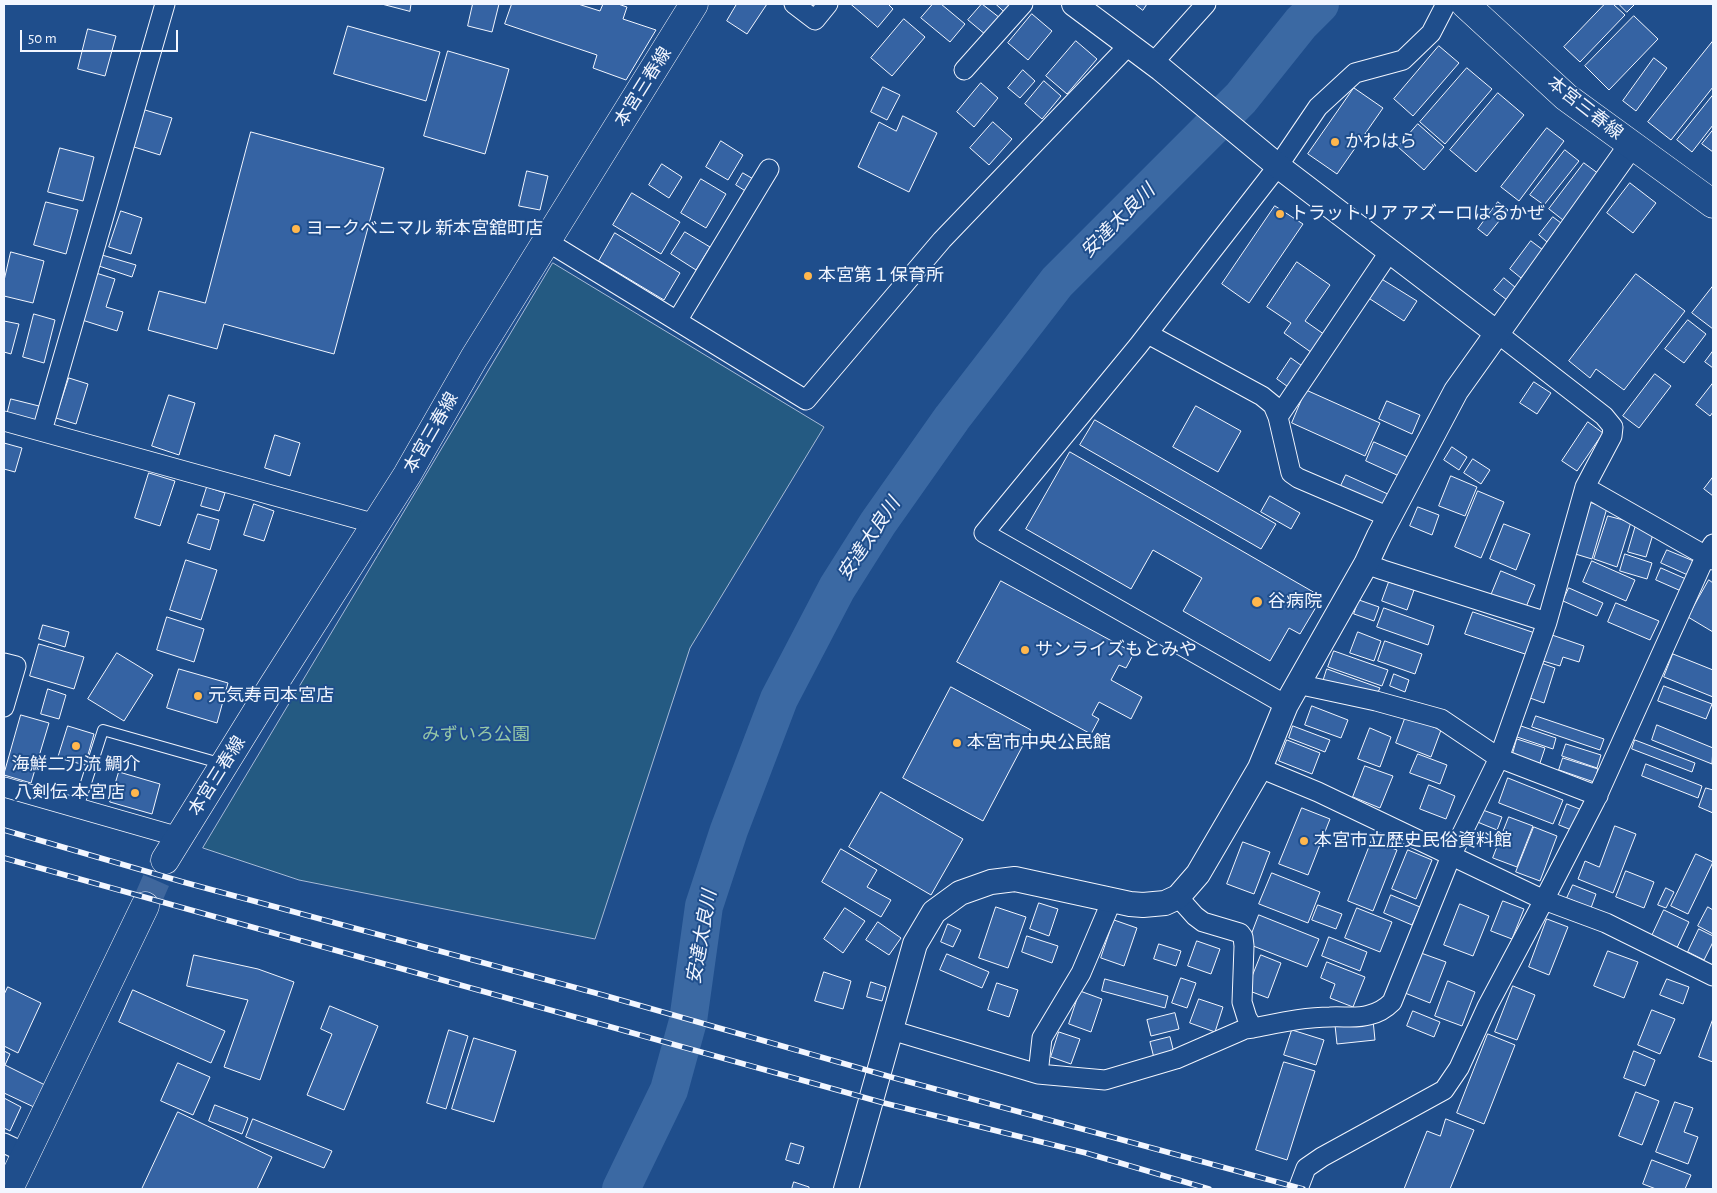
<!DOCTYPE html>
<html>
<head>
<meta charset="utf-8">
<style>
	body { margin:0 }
	#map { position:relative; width:1717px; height:1193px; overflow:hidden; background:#1f4e8c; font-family:"Alegreya Sans",sans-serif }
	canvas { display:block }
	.frame { position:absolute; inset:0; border:5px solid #f2f6ff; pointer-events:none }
	.scale { position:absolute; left:20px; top:30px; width:158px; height:22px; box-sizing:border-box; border:2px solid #f2f6ff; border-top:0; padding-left:6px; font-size:15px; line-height:18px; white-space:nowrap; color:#f2f6ff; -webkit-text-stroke:4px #1f4e8c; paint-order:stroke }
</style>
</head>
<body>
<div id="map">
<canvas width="1717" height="1193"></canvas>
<div class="frame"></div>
<div class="scale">50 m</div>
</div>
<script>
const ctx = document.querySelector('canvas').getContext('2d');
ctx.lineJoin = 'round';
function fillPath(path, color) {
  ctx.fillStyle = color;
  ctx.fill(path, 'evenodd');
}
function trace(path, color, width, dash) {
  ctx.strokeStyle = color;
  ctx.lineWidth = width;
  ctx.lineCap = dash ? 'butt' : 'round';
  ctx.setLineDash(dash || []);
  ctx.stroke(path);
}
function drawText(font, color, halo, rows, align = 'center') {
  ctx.font = font + ' "Alegreya Sans","Noto Sans JP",sans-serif';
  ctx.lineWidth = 4;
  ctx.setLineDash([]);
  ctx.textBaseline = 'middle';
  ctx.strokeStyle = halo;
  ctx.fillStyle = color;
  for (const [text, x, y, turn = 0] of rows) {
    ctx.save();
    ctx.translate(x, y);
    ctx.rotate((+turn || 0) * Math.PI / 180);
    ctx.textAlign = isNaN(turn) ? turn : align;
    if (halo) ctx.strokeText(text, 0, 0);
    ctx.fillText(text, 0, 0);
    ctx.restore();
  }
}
const green = new Path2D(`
	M553,263L824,427L690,648L595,939L299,880L203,848Z`);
const river = new Path2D(`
	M621,1189L669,1090L688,1021L704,906L729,830L779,699L837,588L878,523L952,418L1057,282L1241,98L1301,23L1320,4`);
const building = new Path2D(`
	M382,4H411L410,11Z
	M473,4H499L492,32L468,26Z
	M512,4H578L600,11L603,4H618L627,7L623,19L656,30L626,80L593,68L597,55L505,24Z
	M737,4H767L747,34L727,21Z
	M851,4H888L893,9L878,27Z
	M933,4H941L965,24L950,42L921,18Z
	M982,4L1000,18L986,35L968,20Z
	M996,4H1013L1006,13Z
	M1135,4H1147L1143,10Z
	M1605,4H1613L1625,15L1580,62L1564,47Z
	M1619,4H1635L1627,12Z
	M1032,14L1052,31L1028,60L1008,43Z
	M1634,16L1658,39L1609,90L1585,66Z
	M904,19L925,37L892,76L871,58Z
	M348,26L440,52L426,101L334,74Z
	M88,29L116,36L105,76L78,69Z
	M1076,41L1097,59L1067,94L1046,76Z
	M1713,41V87L1671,140L1648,122Z
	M1439,46L1459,63L1413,116L1394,99Z
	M448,51L509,69L485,154L424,136Z
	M1654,58L1667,68L1636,111L1623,101Z
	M1467,68L1492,89L1445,144L1420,122Z
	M1023,70L1035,81L1020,98L1008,88Z
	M1044,81L1061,96L1042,119L1025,104Z
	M981,83L998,98L974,127L957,112Z
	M883,87L900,95L887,120L871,112Z
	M1354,88L1383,108L1337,174L1308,154Z
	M1498,93L1524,115L1476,172L1450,150Z
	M1713,95V125L1692,152L1677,140Z
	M145,110L172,118L160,155L134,147Z
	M903,116L937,133L909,192L858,167L879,122L896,131Z
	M993,122L1012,139L989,165L970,148Z
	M1418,124L1444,147L1424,170L1398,147Z
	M1547,128L1564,141L1519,201L1501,187Z
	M1713,130V152L1702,144Z
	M251,132L384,168L334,354L224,324L217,349L148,330L159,291L205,303Z
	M721,141L743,155L728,180L706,167Z
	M60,148L94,157L83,201L48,192Z
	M1565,150L1579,161L1544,205L1530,195Z
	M1584,163L1599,174L1563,220L1549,209Z
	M662,164L682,177L669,198L649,185Z
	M527,171L548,176L540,210L519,206Z
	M743,173L755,180L747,192L736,185Z
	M701,179L726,194L706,228L681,213Z
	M1630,183L1656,203L1633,233L1607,213Z
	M632,193L680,222L661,254L613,225Z
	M46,202L78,210L66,254L34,245Z
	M1498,202L1508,210L1487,236L1478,229Z
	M1275,206L1303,224L1249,303L1222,284Z
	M121,211L142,218L131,254L109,247Z
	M1553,217L1561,223L1547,242L1539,235Z
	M685,232L710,247L696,270L671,254Z
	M615,233L680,273L664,300L599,261Z
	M1531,241L1543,250L1521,278L1510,269Z
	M11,252L44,261L33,303L4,296V281Z
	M102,255L136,265L132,277L99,266Z
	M1297,262L1330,285L1305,321L1328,337L1315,355L1284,333L1291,323L1267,307Z
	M96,273L115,279L106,307L123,312L117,331L82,320Z
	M1636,274L1685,311L1624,390L1596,369L1590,378L1569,361Z
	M1380,278L1417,301L1404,321L1367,297Z
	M1504,278L1516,288L1507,300L1494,290Z
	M1713,286V329L1692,313Z
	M34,314L55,320L44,363L23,357Z
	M1688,320L1706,334L1684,363L1665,349Z
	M4,321L19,324L11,354L4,352Z
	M1713,351V368L1705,362Z
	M1291,358L1305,368L1291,389L1277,379Z
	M1655,374L1671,386L1639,428L1623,416Z
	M69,378L88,384L76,424L56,418Z
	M1534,382L1551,393L1537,414L1520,403Z
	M1713,383V412L1710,416L1696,405Z
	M1306,390L1380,423L1365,456L1292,423Z
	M169,395L195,403L179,455L152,446Z
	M11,399L39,406L35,422L7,415Z
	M1387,401L1420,415L1412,434L1379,419Z
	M1196,406L1241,431L1218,472L1173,447Z
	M1095,420L1276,524L1261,549L1080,445Z
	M1588,422L1603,433L1577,471L1562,461Z
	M275,435L300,443L290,476L265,468Z
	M1374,442L1408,457L1399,476L1366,461Z
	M4,443L22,448L15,472L4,469Z
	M1452,447L1467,457L1459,470L1444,460Z
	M1070,452L1322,597L1300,634L1289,628L1270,661L1183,611L1202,578L1153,550L1131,589L1026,529Z
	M1473,459L1490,470L1481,484L1464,473Z
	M149,473L175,481L160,526L135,518Z
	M1346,475L1390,495L1384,510L1339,490Z
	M1451,476L1477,487L1465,516L1439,506Z
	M1713,477V496L1704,489Z
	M207,487L225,493L219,511L201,506Z
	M1478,491L1504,502L1481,558L1455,547Z
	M1270,496L1300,513L1291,529L1261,512Z
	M1589,502L1607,508L1592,559L1572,553Z
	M254,504L274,511L264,541L244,535Z
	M1418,507L1439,515L1432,535L1410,526Z
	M198,514L219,520L210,550L188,543Z
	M1608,516L1631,522L1617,567L1594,559Z
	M1504,524L1530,534L1516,570L1490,559Z
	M1636,525L1654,531L1646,557L1628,552Z
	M1667,550L1696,562L1690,576L1661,563Z
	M1625,554L1652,563L1647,579L1620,571Z
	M186,560L217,570L201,620L170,610Z
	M1592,561L1635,580L1626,601L1583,582Z
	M1661,568L1686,579L1681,591L1656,580Z
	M1501,571L1535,585L1524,612L1490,598Z
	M1709,580L1713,583V632L1688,617Z
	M1001,581L1134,653L1126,668L1119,665L1111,680L1142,697L1131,719L1099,702L1092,715L1099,719L1091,734L957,662Z
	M1389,582L1414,590L1407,610L1382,601Z
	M1569,588L1603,603L1597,616L1563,601Z
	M1359,600L1379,607L1374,621L1354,614Z
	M1616,603L1659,621L1650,640L1608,622Z
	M1384,608L1434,626L1428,645L1377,627Z
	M1473,612L1535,633L1528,655L1465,634Z
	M167,617L204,629L194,662L157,650Z
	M43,625L69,632L65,647L39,639Z
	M1358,632L1381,641L1374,661L1350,653Z
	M1552,635L1584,646L1579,662L1563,657L1560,666L1543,661Z
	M1385,641L1422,654L1415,674L1378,661Z
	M39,644L84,657L74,689L30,676Z
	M1334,651L1388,670L1382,686L1328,667Z
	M117,653L153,675L124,721L88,699Z
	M1673,654L1713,670V697L1664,677Z
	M1541,663L1555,668L1544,703L1530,698Z
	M179,669L228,683L217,723L167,708Z
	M1327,669L1380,688L1376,696L1322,685Z
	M1394,674L1409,680L1405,692L1390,686Z
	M1664,686L1712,704L1706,719L1658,701Z
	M951,687L1031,730L983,821L903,778Z
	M48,689L66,695L59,719L41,714Z
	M1312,706L1348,720L1341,738L1305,725Z
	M21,715L49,723L31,783L4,775Z
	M1406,716L1441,730L1431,757L1396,743Z
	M1536,716L1604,739L1600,750L1532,727Z
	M1657,725L1713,748L1712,764L1652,740Z
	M68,726L94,734L85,765L58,758Z
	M1293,726L1330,740L1325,752L1289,738Z
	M1521,726L1556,738L1553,749L1517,737Z
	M1370,728L1391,737L1380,767L1358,759Z
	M1517,739L1545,748L1539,766L1512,757Z
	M1287,740L1320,753L1312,774L1279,761Z
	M1635,740L1695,763L1692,772L1632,749Z
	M1566,744L1601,755L1597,768L1562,756Z
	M1418,754L1447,765L1440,784L1410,773Z
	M1563,758L1598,769L1594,782L1559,770Z
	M1646,764L1702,786L1698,798L1642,776Z
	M1365,766L1393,776L1380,808L1353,797Z
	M119,772L160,784L152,814L110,802Z
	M1508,778L1563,800L1553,824L1499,803Z
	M1429,785L1455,796L1446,819L1420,809Z
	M1706,788L1713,790V813L1699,807Z
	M881,792L963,839L931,895L849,847Z
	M1567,804L1582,810L1574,831L1559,825Z
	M1302,808L1330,819L1308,875L1279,864Z
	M1480,809L1502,817L1497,830L1475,821Z
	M1509,817L1533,826L1517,867L1493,858Z
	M1615,826L1636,834L1613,893L1578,879L1585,861L1599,867Z
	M1534,827L1557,836L1540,881L1516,872Z
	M1372,840L1397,850L1373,911L1348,901Z
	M1243,842L1270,852L1254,894L1227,884Z
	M841,849L877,870L867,887L891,900L881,917L822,882Z
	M1408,850L1432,860L1416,899L1392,889Z
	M1696,854L1713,862L1688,914L1671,906Z
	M1626,871L1654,882L1644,908L1616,897Z
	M1272,873L1320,892L1308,923L1259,904Z
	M1573,885L1596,894L1591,908L1567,898Z
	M1666,888L1674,892L1666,908L1658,905Z
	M1391,895L1420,907L1412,925L1384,913Z
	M1503,901L1524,909L1512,939L1491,931Z
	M1039,903L1058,909L1049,936L1030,929Z
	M1460,904L1489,916L1473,956L1444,945Z
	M1318,905L1342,914L1336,929L1312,920Z
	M996,907L1026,917L1008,968L979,958Z
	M1708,907L1713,910V934L1698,926Z
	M845,908L865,921L843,953L824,939Z
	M1357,908L1392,922L1380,952L1345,938Z
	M1664,910L1689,922L1675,952L1650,940Z
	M1259,915L1319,939L1307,967L1248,944Z
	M1547,919L1568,927L1549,975L1529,967Z
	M1114,920L1137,928L1124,966L1101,958Z
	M878,922L901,938L889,955L866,940Z
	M948,924L961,930L953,947L941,942Z
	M1699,929L1713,936V942L1704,960L1688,952Z
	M1027,936L1058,946L1052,963L1022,952Z
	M1329,937L1367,952L1360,971L1322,956Z
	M1197,941L1220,949L1211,974L1188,966Z
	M1159,944L1181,951L1176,966L1154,959Z
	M1608,951L1638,962L1624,998L1594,986Z
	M1421,953L1446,962L1430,1003L1405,993Z
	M947,954L989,972L982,988L940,970Z
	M194,955L258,969L294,982L260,1080L224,1067L248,1000L187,986Z
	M1261,955L1281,963L1268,998L1247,990Z
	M1327,962L1365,977L1353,1007L1330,998L1335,984L1321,978Z
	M824,972L851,981L843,1009L815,1001Z
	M1181,978L1196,983L1187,1008L1172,1003Z
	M1105,979L1168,996L1165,1008L1102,991Z
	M1667,979L1689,987L1683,1004L1660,995Z
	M1448,981L1475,992L1462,1026L1435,1016Z
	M871,982L886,987L882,1001L867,997Z
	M997,983L1018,990L1009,1017L988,1010Z
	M1513,986L1535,995L1517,1040L1495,1032Z
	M8,987L41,1003L18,1053L4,1046V995Z
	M133,990L225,1031L211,1063L119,1022Z
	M1080,991L1102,999L1091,1032L1069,1024Z
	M1199,999L1223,1007L1215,1032L1190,1023Z
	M330,1006L378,1026L344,1110L307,1095L332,1034L321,1029Z
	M1652,1010L1675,1019L1660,1054L1638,1045Z
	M1413,1011L1440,1022L1434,1037L1407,1026Z
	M1175,1013L1179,1029L1151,1036L1147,1020Z
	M1713,1019V1062L1699,1057Z
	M1373,1020L1375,1040L1337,1044L1335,1025Z
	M449,1030L468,1036L446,1109L427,1103Z
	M1292,1030L1324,1040L1316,1065L1284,1055Z
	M1059,1032L1080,1039L1071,1064L1051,1057Z
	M1488,1034L1515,1045L1484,1124L1457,1113Z
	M1170,1037L1174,1053L1154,1058L1150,1042Z
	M474,1038L516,1051L494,1122L452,1109Z
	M4,1051L10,1054L5,1065L47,1086L36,1108L4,1093Z
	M1634,1051L1655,1060L1645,1086L1624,1078Z
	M1284,1062L1315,1071L1287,1160L1256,1150Z
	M178,1063L210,1077L193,1115L161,1101Z
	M1636,1092L1659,1101L1642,1145L1619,1136Z
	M4,1098L21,1107L10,1131L4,1128Z
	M1675,1102L1693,1108L1684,1132L1698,1137L1688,1164L1656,1152Z
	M215,1105L248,1118L242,1134L209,1121Z
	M178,1112L272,1157L257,1189H142Z
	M253,1119L332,1151L324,1168L246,1137Z
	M1446,1119L1474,1130L1450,1189H1404L1427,1131L1440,1136Z
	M791,1143L804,1147L799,1164L786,1160Z
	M1652,1160L1691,1175L1685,1189H1656L1643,1184Z
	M794,1182L809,1187V1189H792Z`);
const primaryTunnel = new Path2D(`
	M145,906L165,860`);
const service = new Path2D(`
	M78,808L103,730L223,764`);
const minor = new Path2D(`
	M794,4L815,20L828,4
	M1153,63L1206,4
	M964,70L1023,4
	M548,242L806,400L942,240L1129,45
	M677,321L769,169
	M1148,334L1262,396L1273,405L1278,417L1291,473L1298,478L1389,517
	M1278,417L1390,251
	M4,421L376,524
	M42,431L165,4
	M1585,487L1713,560
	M1366,564L1383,570L1547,622L1585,487L1612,436L1613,427L1604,416L1497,333
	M4,663L16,666L4,707
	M1297,684L1376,701L1441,719L1499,758L1598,796
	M1286,705L984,533L1138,346L1278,166L1318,107L1355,73L1403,60L1431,33L1446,4
	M1260,768L1318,792L1544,900L1606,923L1713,976
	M4,787L179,837
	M1253,1028C1279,1023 1304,1017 1330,1017C1343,1016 1356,1019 1369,1015C1378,1013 1386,1008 1392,1002L1451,856L1499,758L1547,622
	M891,1030L1038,1074L1105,1080L1176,1059L1245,1029L1253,1028L1247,1018L1242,1002L1244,946L1243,937L1240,933L1203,922L1195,916L1178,897
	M1038,1074L1042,1038L1081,973L1112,900
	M4,1143L27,1154
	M1298,1189L1306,1168L1322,1157L1444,1090L1459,1068L1487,1007L1544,900L1595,801L1706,555L1713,544`);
const tertiary = new Path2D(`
	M1074,4L1161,69L1278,166L1497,333
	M846,1189L915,944L934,912L960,893L991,882L1015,879L1130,904L1143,905L1165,903L1178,897L1198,874L1260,768L1286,705L1366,564L1379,536L1456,391L1632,144`);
const primary = new Path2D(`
	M1465,4L1566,97L1713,204
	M165,860L272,687L407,475L474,358L694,4
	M9,1189L145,906`);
const rail = new Path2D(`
	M4,830L183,882L603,995L891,1077L1303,1189
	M4,858L884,1103L1086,1153L1209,1189`);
const markers = [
	[1335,142,5,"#ffb74d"],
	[1280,214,5,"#ffb74d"],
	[296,229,5,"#ffb74d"],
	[808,276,5,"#ffb74d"],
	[1257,602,6,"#ffb74d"],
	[1025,650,5,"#ffb74d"],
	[198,696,5,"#ffb74d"],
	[957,743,5,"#ffb74d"],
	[76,746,5,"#ffb74d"],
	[135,793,5,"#ffb74d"],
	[1304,841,5,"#ffb74d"]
];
const streetNames = [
	["本宮三春線",643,87,-58],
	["本宮三春線",1585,108,38],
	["本宮三春線",431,433,-60],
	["本宮三春線",217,776,-58]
];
const poiNames = [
	["かわはら",1345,142],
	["トラットリア アズーロはるかぜ",1290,214],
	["ヨークベニマル 新本宮舘町店",306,229],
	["本宮第１保育所",818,276],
	["谷病院",1268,602],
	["サンライズもとみや",1035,650],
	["元気寿司本宮店",208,696],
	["本宮市中央公民館",967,743],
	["海鮮二刀流 鯛介",76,765,"center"],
	["八剣伝 本宮店",125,793,"right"],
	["本宮市立歴史民俗資料館",1314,841]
];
const parkNames = [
	["みずいろ公園",476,735]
];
const waterNames = [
	["安達太良川",1118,221,-45],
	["安達太良川",869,539,-56],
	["安達太良川",702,937,-80]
];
fillPath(green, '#245a82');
trace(green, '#a8bbd7', 1);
trace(river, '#3b69a3', 38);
fillPath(building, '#3563a3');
trace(building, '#f2f6ff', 1);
trace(primaryTunnel, '#3f679d', 28, [28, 14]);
trace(service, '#f2f6ff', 12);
trace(minor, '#f2f6ff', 21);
trace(tertiary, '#f2f6ff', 26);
trace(primary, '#f2f6ff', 29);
trace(service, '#1f4e8c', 10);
trace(minor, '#1f4e8c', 19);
trace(tertiary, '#1f4e8c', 24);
trace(primary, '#1f4e8c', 28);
trace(rail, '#f2f6ff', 5.5);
trace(rail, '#1f4e8c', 4, [11]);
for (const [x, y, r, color] of markers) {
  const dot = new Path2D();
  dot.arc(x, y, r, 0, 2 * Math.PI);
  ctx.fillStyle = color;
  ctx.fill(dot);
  trace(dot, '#1f4e8c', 2);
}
drawText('18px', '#f2f6ff', '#1f4e8c', streetNames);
drawText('18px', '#f2f6ff', '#1f4e8c', poiNames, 'left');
drawText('18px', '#97c8a6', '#1f4e8c', parkNames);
drawText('italic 19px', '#f2f6ff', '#1f4e8c', waterNames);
</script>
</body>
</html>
